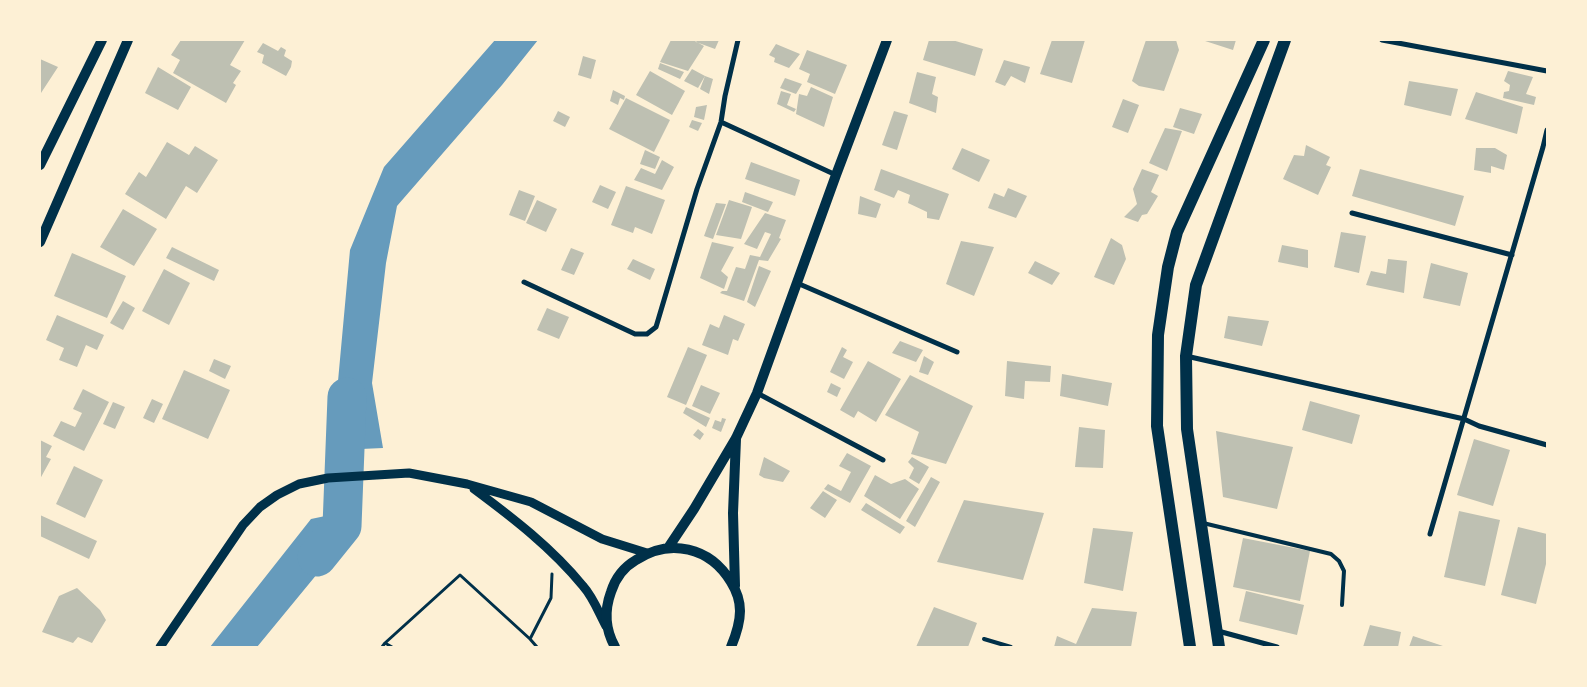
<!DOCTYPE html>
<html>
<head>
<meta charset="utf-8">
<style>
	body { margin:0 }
	#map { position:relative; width:1587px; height:687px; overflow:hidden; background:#fdf0d5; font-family:"Fira Sans Condensed",sans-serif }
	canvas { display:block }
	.frame { position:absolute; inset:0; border:41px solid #fdf0d5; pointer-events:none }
</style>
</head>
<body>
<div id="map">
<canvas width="1587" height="687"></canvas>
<div class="frame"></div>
</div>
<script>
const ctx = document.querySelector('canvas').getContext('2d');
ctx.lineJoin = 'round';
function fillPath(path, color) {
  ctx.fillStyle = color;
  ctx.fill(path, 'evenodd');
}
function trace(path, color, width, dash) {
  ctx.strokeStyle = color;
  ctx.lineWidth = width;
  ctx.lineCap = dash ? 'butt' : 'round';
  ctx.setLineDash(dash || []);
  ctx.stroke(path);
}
const water = new Path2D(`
	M495,40H538L502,85L397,206L386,263L372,383L383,448L339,450L336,403L350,250L384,167Z
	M354,510L350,534L257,647H210L311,519Z`);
const river = new Path2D(`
	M317,557L342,526L347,397`);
const building = new Path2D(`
	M181,40H245L230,65L241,71L233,83L236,85L226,103L173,73L180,60L171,55Z
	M671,40H693L704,46L688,71L660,62Z
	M697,40H719L715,49L696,42Z
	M929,40H952L983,49L975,76L923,60Z
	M1052,40H1085L1072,83L1040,74Z
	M1146,40H1176L1179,50L1164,91L1139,86L1132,81Z
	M1202,40H1236L1233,50Z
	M263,43L278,51L281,47L286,50L284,56L292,61L291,67L286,76L262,63L264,55L257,52Z
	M776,44L800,54L789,68L774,62L775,58L769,55Z
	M807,50L847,65L835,94L807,82L810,74L799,69Z
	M583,56L596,60L591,79L578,75Z
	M40,59L58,67L41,93L40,92Z
	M1004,60L1030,67L1025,83L1011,76L1005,86L995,82Z
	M660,63L684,72L680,79L658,69Z
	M158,67L191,87L178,110L145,93Z
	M692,69L705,76L698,88L684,81Z
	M650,71L685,91L672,115L636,95Z
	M1508,71L1533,77L1526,94L1536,97L1534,105L1503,98L1504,92L1509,91L1510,85L1504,81Z
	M917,72L936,77L932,94L938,97L936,113L909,103Z
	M705,76L713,79L709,94L700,89Z
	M785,78L802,84L796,94L780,88Z
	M1409,81L1458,89L1451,116L1404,105Z
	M811,87L833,97L824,127L796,114L799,94L807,96Z
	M613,90L625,96L624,100L620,98L618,105L610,101Z
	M781,91L791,94L787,105L796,109L794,112L777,104Z
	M1476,92L1523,107L1517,134L1465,119Z
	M626,98L670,120L654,152L609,129Z
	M1123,99L1139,105L1128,133L1112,127Z
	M707,105L704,120L694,117L696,107Z
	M1180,108L1202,114L1194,134L1173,127Z
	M558,111L570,117L565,127L553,121Z
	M894,111L908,115L897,150L882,145Z
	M692,120L702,123L698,131L689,127Z
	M1165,128L1182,131L1167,171L1149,163Z
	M167,142L189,155L195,146L218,160L197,193L186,186L166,219L125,194L139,172L146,177Z
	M1306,145L1330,157L1326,165L1331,167L1318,195L1283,179L1294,155L1304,156Z
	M962,148L990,160L979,182L952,169Z
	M1476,148H1495L1507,155L1504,170L1491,166V173L1474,170Z
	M645,150L660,157L655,169L640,164Z
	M662,160L674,167L662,190L634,180L641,168L655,174Z
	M751,162L800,180L795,196L745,179Z
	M881,169L949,194L939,220L927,218V212L908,203L910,195L898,190L894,198L874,190Z
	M1142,169L1159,175L1151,192L1158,196L1147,214L1142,215L1138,222L1124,217L1137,204L1133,189Z
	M1360,169L1464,196L1455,226L1352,196Z
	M600,185L616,192L608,209L592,202Z
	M626,186L665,200L652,234L635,227L633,233L611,225Z
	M1008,188L1027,196L1016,218L988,208L994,193L1004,197Z
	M519,190L535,196L525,221L509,215Z
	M745,192L773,202L768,212L742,202Z
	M860,196L881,204L876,218L858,214Z
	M537,200L557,209L546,232L526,223Z
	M729,200L752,207L741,239L716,235Z
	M716,203L726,204L713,239L704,236Z
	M123,209L157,229L134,266L100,247Z
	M765,213L786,220L779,238L781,239L768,261L759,260L744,301L720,293L722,291H727L736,267L745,269L750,255L760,257L771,234L765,232L757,249L744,244Z
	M1341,232L1366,236L1359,273L1334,267Z
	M1111,238L1122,245L1126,259L1114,285L1094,277Z
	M961,241L994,247L974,296L946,284Z
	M712,242L734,247L721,271L728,277L724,289L700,278Z
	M1282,245L1308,250V268L1278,262Z
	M172,247L219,270L214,281L166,258Z
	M571,248L584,253L574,275L561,270Z
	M72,253L126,276L107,318L54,296Z
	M633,259L655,269L650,280L627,269Z
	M1388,259L1407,261L1404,293L1366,285L1371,271L1386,274Z
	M1035,261L1060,273L1052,285L1028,273Z
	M1431,263L1468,273L1460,306L1423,298Z
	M759,266L771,271L755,307L747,302Z
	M164,269L190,283L169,325L142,311Z
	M123,301L135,308L123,330L110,323Z
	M547,308L569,317L559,339L537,330Z
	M57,315L104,335L97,350L86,345L77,367L59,360L64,348L46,340Z
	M724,315L745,324L738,341L733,339L728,355L702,345L710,324L719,328Z
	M1228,316L1269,321L1262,346L1224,338Z
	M900,341L923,350L916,362L892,353Z
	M688,347L707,355L686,405L667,397Z
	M842,347L847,350L843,357L853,362L844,379L830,372Z
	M924,356L934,362L928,375L919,372Z
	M214,359L231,366L225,379L209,371Z
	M868,361L901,379L876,422L858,411L854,418L840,410Z
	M1007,361L1051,366L1050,382L1025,381L1024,399L1005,396Z
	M184,370L230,390L208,439L162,419Z
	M1062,374L1112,383L1108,406L1060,396Z
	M910,375L973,406L946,464L911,454L919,432L885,415Z
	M831,383L841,388L837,397L827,392Z
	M701,385L720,393L710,414L692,406Z
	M83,389L109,402L84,451L53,436L61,421L75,427L82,413L73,409Z
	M152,399L163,404L154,423L143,418Z
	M1310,401L1360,415L1352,444L1302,430Z
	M113,402L125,407L115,429L103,424Z
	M686,407L710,418L706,427L683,413Z
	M722,418L726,419L721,432L712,428L715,420L721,422Z
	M1079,427L1105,430L1103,468L1075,467Z
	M698,429L704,434L700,440L693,435Z
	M1216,431L1293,447L1277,509L1223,497Z
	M1474,439L1510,450L1493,506L1457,495Z
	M40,440L52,446L46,457L51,459L40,479Z
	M847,453L871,466L850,503L824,489L828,484L841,491L851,472L839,466Z
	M764,457L790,471L783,482L764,478L759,475Z
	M912,457L929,467L919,484L909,478L914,468L908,462Z
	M74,466L103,480L85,518L56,504Z
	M875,475L891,484L905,479L919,489L900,519L864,496Z
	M931,477L940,482L915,527L906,521Z
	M823,491L837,500L825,518L810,508Z
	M964,500L1044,513L1023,580L937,562Z
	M866,503L905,527L900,534L861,510Z
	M1459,511L1500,520L1485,586L1444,577Z
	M40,515L97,541L89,559L40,536Z
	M1518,527L1547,534V560L1536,604L1501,595Z
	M1093,528L1133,532L1123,591L1084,583Z
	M1243,538L1310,551L1300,601L1233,587Z
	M77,588L100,610L106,620L92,643L78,637L73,643L42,632L59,596Z
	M1246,591L1304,605L1297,635L1239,621Z
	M934,607L977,623L968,647H916Z
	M1092,608L1137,612L1131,647H1054L1057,636L1076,644Z
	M1370,625L1401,632L1398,647H1363Z
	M1413,636L1446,647H1409Z`);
const path = new Path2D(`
	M530,639L551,598L552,574
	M385,643L392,647
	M382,647L385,643L460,575L530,639L537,647`);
const service = new Path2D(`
	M1203,523L1331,554L1339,561L1344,571L1342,605
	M984,639L1011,647`);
const minor = new Path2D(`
	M1382,40L1547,71
	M721,122L836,175
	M1352,213L1512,255
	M524,282L635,334H647L656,327L697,189L721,122L725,96L738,40
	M797,283L957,352
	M1186,356L1464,419L1479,426L1547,445
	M757,393L883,460
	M1430,534L1543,147L1547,130
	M1218,631L1277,647`);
const tertiary = new Path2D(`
	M474,489C513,518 552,548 583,586C593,597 599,613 606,626
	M160,647L243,525L260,507L277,495L299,484L328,478L409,473L467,484L531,502L602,539L647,553`);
const secondary = new Path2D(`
	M40,165L102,40
	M40,242L128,40
	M668,548L694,509L736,438L757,393L836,175L887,40
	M735,586L733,513L736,439
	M615,647C605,629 604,611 611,592C615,579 624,567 636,560C670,538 710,547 731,582C736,590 740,601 740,611C740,624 736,635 731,647`);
const primary = new Path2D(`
	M1190,647L1157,426L1158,335L1168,267L1177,232L1264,40
	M1219,647L1187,429L1186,356L1196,285L1285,40`);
fillPath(water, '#669bbc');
trace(river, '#669bbc', 39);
fillPath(building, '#bec0b2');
trace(path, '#003049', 3);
trace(service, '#003049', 4);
trace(minor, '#003049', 5);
trace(tertiary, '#003049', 9);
trace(secondary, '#003049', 10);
trace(primary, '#003049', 12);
</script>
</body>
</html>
